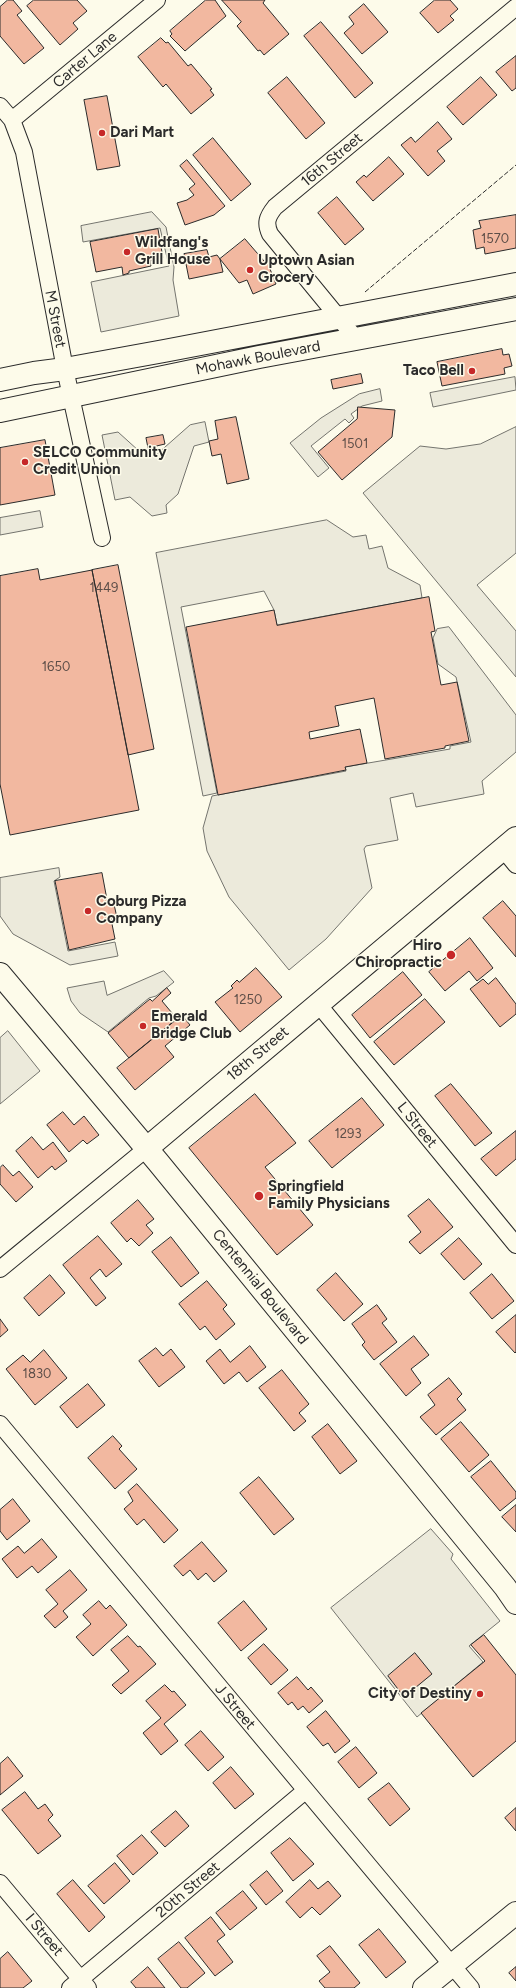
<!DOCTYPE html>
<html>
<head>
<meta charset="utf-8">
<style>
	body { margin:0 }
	canvas { display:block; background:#fdfbea }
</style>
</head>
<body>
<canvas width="516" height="1988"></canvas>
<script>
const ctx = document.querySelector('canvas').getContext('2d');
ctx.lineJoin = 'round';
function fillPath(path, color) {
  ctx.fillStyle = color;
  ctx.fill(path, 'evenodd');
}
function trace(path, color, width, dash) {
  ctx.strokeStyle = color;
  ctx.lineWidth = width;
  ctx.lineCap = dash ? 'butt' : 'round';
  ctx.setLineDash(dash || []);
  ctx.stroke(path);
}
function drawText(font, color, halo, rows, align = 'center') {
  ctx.font = font + ' Figtree,sans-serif';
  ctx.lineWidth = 3;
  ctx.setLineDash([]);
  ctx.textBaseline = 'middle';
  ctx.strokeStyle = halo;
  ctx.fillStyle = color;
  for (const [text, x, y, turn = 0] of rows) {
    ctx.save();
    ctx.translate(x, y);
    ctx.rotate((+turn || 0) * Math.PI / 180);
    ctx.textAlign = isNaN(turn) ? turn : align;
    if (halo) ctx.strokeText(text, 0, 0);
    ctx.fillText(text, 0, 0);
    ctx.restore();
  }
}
const parking = new Path2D(`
	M152,212L166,227L174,267L173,280L179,316L101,332L91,282L169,266L160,228L83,242L81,226Z
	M515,377L516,390L433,407L430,393Z
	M380,389L382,401L362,406L351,414L354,418L349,423L345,419L311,446L329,468L318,477L290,443L321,418L359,394Z
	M205,422L209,442L194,446L178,494L166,505L167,513L152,516L130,497L115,500L102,435L118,432L139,451L154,448L156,455L190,425Z
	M516,427V553L477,585L516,631V677L363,493L420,446L446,449L480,444Z
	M40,511L43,527L0,535V518Z
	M327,520L353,537L366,535L369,549L382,546L388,568L420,585L422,598L277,625L274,610L264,591L181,607L217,793L203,796L156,553Z
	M449,627L516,715V752L482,781L484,794L416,807L413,793L390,798L398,840L366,846L364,849L372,888L326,939L289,970L229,897L207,851L203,828L212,796L346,771L345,767L450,749V746L471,742L456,677L438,664L433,638L437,629Z
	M59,868L60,877L54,881L68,951L115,942L118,956L70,965L13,934L0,916V878Z
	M164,971L174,982L156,996L149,998L108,1032L80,1013L71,1001L67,988L104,981L107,995Z
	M8,1031L40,1071L0,1104V1038Z
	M431,1529L453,1554L451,1559L500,1621L469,1646L483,1662L417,1717L331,1608Z`);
const building = new Path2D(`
	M8,0H13L22,11L17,15L44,48L24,64L0,36V7Z
	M34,0H77L87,11L73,23L78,29L60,45L27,6Z
	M206,0H215L226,16L185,51L170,36L172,34L170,31Z
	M222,0H265L263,3L289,34L264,55L260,50L258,51L237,26L241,22Z
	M435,0H450L458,9L450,16L454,20L438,33L420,13Z
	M364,4L388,32L362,54L344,33L354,24L349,17Z
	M321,22L373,83L355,98L304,36Z
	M161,38L166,43L168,42L188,66L191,64L212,89L210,90L214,95L191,114L166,84L163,87L138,57Z
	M516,56V88L512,91L496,72Z
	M287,77L325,123L306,139L268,93Z
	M481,77L497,95L463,125L447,107Z
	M107,96L120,166L97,170L84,100Z
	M438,122L452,139L437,151L445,161L428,176L401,145L411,137L415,142Z
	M213,138L251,184L231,201L193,155Z
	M389,157L404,174L373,201L356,182L364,175L366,177Z
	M187,160L225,206L214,215L185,225L177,203L187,200L194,195L189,189L195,184L180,166Z
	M337,197L364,229L345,245L318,213Z
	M516,215V248L485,254L484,247L476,249L473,230L481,228L479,221Z
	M158,229L163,258L150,261L151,266L129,271V273L123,275L122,267L96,272L90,242Z
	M245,239L264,261L266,259L276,284L253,294L247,280L239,283L220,259Z
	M207,250L209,257L217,255L220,259L223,272L189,279L184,254Z
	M502,349L503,355L509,354L512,366L504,368L505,374L442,386L437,362Z
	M361,374L363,383L333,389L331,380Z
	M358,407L395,410L392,437L342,480L318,452L357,419Z
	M236,417L249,479L227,484L221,454L212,456L209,441L218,439L215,421Z
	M163,435L165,444L148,448L146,438Z
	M45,440L55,495L0,505V448Z
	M118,565L154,749L128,755L92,570Z
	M38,569L40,580L92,570L139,810L10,835L0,784V576Z
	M429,597L435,631L431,632L441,685L457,682L469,741L445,746V748L385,759L374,698L335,706L339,726L309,732L310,739L360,729L367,763L345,767L346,770L218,795L186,627L274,610L277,625Z
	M102,873L108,905L114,904L117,918L111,919L115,939L69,950L55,881Z
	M503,901L516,916V957L483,918Z
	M470,938L493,968L477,981L469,971L445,991L429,972Z
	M256,968L282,997L240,1032L215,1002L233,988L231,986L237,980L239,982Z
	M403,972L422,995L370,1038L352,1015Z
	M496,978L516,1004V1014L500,1027L470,989L483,979L488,984Z
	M167,988L171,993L162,1001L177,1019L129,1058L108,1033L150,999L152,1001Z
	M425,999L445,1022L394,1065L374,1042Z
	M182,1015L190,1025L165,1046L174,1057L135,1090L117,1068Z
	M451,1084L492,1133L475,1146L435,1096Z
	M255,1094L296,1143L265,1167L313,1225L277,1255L189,1148Z
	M362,1098L384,1125L332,1168L309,1141Z
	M63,1112L74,1125L84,1116L99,1135L87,1144L83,1140L69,1152L47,1125Z
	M516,1131V1159L496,1176L481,1159Z
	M32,1137L43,1150L53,1142L67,1161L55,1170L52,1166L38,1178L16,1151Z
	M3,1165L13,1176L19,1171L33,1187L16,1202L0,1184V1168Z
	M429,1199L453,1227L420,1254L409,1242L421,1232L408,1216Z
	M138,1200L154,1219L146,1225L153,1233L139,1246L131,1238L127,1242L111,1223Z
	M98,1236L122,1264L106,1277L100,1269L90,1278L106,1298L96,1306L63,1265Z
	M171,1237L199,1273L181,1287L152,1252Z
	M459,1238L482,1264L464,1280L441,1254Z
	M336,1273L363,1304L344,1321L317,1290Z
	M492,1274L514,1301L492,1319L470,1293Z
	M50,1275L65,1293L39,1316L24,1298Z
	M207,1281L227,1305L223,1309L235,1324L216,1340L205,1326L200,1330L179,1304Z
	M377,1305L387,1319L382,1323L397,1342L374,1360L362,1345L365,1342L352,1324Z
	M516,1315V1352L515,1353L496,1332Z
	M0,1319L8,1330L0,1337Z
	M414,1336L429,1355L411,1369L421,1383L406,1396L380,1364Z
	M250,1346L266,1367L247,1382L239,1372L224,1384L206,1361L220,1349L230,1362Z
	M156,1348L163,1356L171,1349L185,1367L159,1387L139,1361Z
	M44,1350L67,1378L35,1405L6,1369L23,1355L30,1362Z
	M282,1370L309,1404L299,1413L306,1421L294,1431L259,1388Z
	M449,1378L462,1394L457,1399L466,1410L436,1435L420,1417L435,1405L428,1395Z
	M88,1384L105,1405L77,1428L60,1407Z
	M461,1422L489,1455L469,1472L441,1439Z
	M328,1424L357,1461L340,1474L312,1437Z
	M113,1436L122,1446L119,1449L137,1469L115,1489L88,1458Z
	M491,1461L516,1492V1498L500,1511L471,1477Z
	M259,1477L294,1519L274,1535L240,1493Z
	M137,1484L178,1530L164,1543L144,1519L137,1525L124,1509L133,1501L128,1492Z
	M13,1499L30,1521L7,1540L0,1531V1510Z
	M516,1505V1532L502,1517Z
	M42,1539L57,1557L38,1573L32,1566L17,1578L2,1559L18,1546L24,1553Z
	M202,1542L227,1571L214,1582L206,1573L198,1580L190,1570L183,1576L174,1566Z
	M70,1570L87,1590L63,1611L68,1617L55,1628L44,1616L58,1604L46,1590Z
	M99,1601L106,1609L110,1605L127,1625L93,1656L76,1637L91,1624L83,1615Z
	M244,1601L267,1629L241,1651L218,1623Z
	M484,1635L516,1675V1741L473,1777L421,1713L485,1661L471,1645Z
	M128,1636L138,1647L140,1646L156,1664L121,1694L112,1685L129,1671L111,1650Z
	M264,1644L288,1670L271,1685L248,1658Z
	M415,1653L432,1674L404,1697L388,1676Z
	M297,1677L308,1690L311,1687L323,1701L309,1713L303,1706L298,1710L292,1702L288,1705L278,1693Z
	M165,1685L172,1692L174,1691L186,1705L164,1724L178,1741L161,1755L143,1733L161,1718L146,1701Z
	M326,1711L350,1741L335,1753L328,1743L323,1746L307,1727Z
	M201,1731L224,1757L208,1771L185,1745Z
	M356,1747L377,1773L359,1788L338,1762Z
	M8,1757L23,1776L0,1795V1764Z
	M231,1767L254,1794L235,1809L213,1783Z
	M389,1783L410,1809L390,1826L368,1799Z
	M25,1792L38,1809L45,1804L53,1815L48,1820L61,1836L38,1854L2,1810Z
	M516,1808V1831L505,1818Z
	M176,1811L189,1826L165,1847L151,1832Z
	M142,1835L158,1853L133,1875L117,1856Z
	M290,1838L314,1864L293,1881L271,1853Z
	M115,1863L130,1881L104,1904L88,1886Z
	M267,1871L283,1891L266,1905L250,1885Z
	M73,1880L105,1917L89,1932L57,1894Z
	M310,1880L318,1889L328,1881L341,1896L320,1915L312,1907L300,1918L286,1902Z
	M243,1891L257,1908L230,1930L216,1913Z
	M211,1917L225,1935L217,1941L233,1962L215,1976L185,1938Z
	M379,1929L406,1962L386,1978L359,1945Z
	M179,1942L205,1973L187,1988H181L158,1959Z
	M330,1946L360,1983L354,1988H325L319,1981L330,1972L317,1956Z
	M8,1952L32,1981L23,1988H0V1959Z
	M148,1967L165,1988H136L131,1982Z
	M516,1967V1981L509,1973Z`);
const street = new Path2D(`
	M0,106L12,120L24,152L65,369L102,538
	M12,120L157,0
	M357,340L270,234C265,223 267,217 275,207L516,7
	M503,849L516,865
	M318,1004L516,1245
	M0,1269L146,1149
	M0,1424L471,1988
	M0,1883L88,1988
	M70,1988L305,1791`);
const secondary = new Path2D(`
	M0,380L34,373L65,369L164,351L516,284
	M0,411L259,357L516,309
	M0,974L158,1162L505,1587L516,1603
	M146,1149L516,838
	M424,1988L516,1913`);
const fence = new Path2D(`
	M365,292L516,165`);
const markers = [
	[102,133,4,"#c62828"],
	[127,252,4,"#c62828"],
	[250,270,4,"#c62828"],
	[472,371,4,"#c62828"],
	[25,462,4,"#c62828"],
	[88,911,4,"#c62828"],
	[451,955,5,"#c62828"],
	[143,1026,4,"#c62828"],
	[259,1196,5,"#c62828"],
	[480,1694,4,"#c62828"]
];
const numberNames = [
	["1570",495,239],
	["1501",355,444],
	["1449",104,588],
	["1650",56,667],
	["1250",248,1000],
	["1293",348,1134],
	["1830",37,1374]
];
const streetNames = [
	["Carter Lane",85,60,-40],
	["16th Street",332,160,-40],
	["M Street",55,319,79],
	["Mohawk Boulevard",258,358,-11],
	["18th Street",258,1054,-40],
	["L Street",417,1125,51],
	["Centennial Boulevard",260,1287,51],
	["J Street",235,1707,50],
	["20th Street",188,1890,-40],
	["I Street",44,1935,50]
];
const poiNames = [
	["Dari Mart",110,133],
	["Wildfang's",135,243],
	["Grill House",135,260],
	["Uptown Asian",258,261],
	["Grocery",258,278],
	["Taco Bell",464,371,"right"],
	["SELCO Community",33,453],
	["Credit Union",33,470],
	["Coburg Pizza",96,902],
	["Company",96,919],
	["Hiro",442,946,"right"],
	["Chiropractic",442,963,"right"],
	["Emerald",151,1017],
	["Bridge Club",151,1034],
	["Springfield",268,1187],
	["Family Physicians",268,1204],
	["City of Destiny",472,1694,"right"]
];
fillPath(parking, '#eceadb');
trace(parking, '#74746e', 1);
fillPath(building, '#f2b8a0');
trace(building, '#2b2b2b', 1);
trace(street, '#2b2b2b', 18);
trace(secondary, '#2b2b2b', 24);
trace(street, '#fdfbea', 16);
trace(secondary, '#fdfbea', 22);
trace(fence, '#2b2b2b', 1, [5, 2]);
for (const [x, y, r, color] of markers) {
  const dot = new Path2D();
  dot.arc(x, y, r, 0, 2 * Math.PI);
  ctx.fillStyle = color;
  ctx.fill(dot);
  trace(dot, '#fdfbea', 1.5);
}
drawText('13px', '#5d4e48', null, numberNames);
drawText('15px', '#2b2b2b', '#fdfbea', streetNames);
drawText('bold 15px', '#2b2b2b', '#fdfbea', poiNames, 'left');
</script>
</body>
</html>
